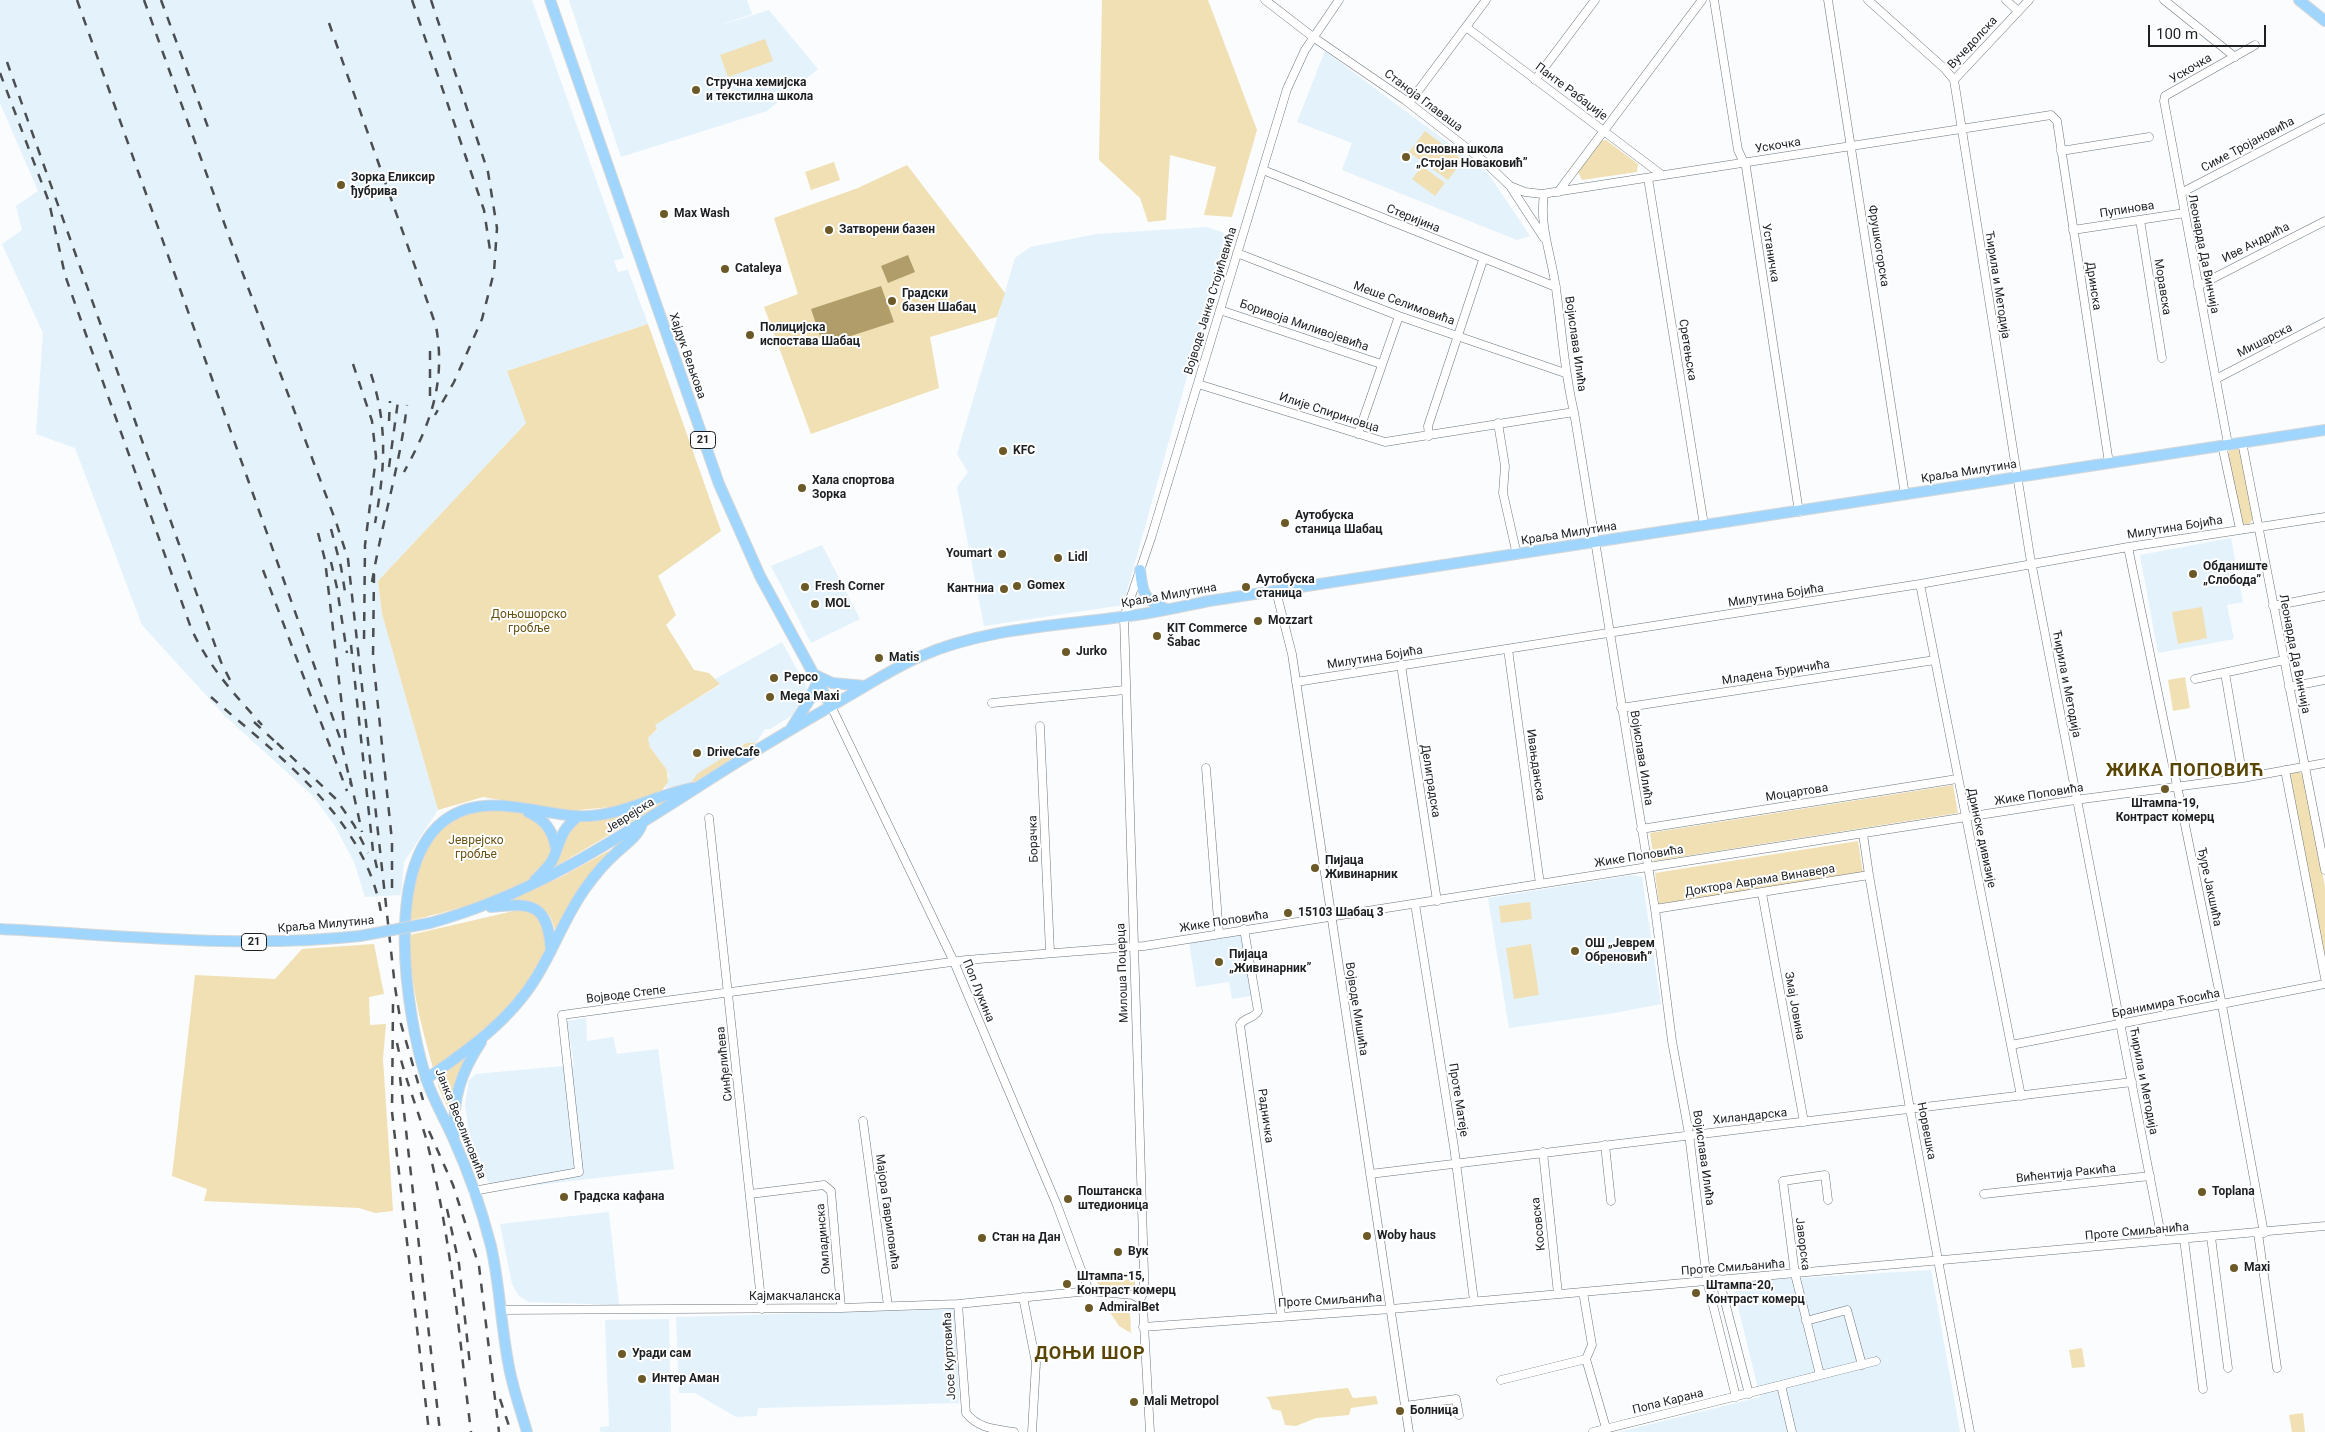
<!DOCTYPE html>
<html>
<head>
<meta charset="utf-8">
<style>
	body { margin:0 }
	#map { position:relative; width:2325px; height:1432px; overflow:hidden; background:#fafcfd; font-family:Roboto,sans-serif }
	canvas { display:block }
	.scale { position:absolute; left:2148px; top:25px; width:118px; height:22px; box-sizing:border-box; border:2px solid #1c2023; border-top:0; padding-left:6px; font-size:15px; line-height:18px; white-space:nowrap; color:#1c2023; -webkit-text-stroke:4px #fff; paint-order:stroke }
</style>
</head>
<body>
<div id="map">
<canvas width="2325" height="1432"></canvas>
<div class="scale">100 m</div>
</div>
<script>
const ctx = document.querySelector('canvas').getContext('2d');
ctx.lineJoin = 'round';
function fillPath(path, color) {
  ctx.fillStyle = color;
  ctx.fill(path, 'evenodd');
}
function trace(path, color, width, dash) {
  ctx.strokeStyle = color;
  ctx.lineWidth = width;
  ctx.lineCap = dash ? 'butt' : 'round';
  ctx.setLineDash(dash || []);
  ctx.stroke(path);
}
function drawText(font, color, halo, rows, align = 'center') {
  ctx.font = font + ' Roboto,sans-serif';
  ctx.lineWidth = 4;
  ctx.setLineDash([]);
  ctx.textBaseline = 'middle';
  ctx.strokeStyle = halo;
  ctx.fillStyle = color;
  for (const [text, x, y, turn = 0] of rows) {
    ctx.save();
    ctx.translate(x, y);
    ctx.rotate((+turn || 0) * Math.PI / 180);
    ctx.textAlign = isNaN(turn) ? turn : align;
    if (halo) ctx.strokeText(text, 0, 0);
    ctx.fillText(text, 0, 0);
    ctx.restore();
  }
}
const built = new Path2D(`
	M0,0H532L624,258L614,261L618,272L628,270L648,324L507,371L526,423L378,581L382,614L438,810L404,862L401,895L365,897L354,862L335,826L313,796L225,716L142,625L75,448L36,434L43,333L2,244L22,230L16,206L38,191L0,103Z
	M569,0H747L752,14L712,28L769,10L818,69L767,111L621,157Z
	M1325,51L1487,172L1530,236L1517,240L1342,170L1352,143L1297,122Z
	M1207,227L1227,234L1123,605L984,626L957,487L968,472L957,454L1015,258L1030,247L1097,234Z
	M2231,538L2243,602L2227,605L2234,639L2158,653L2140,555Z
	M822,545L860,619L811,643L771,566Z
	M782,642L810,693L796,713L770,729H765L756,743H745L690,785L665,788L669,776L667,770L650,747L648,738L657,730L654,725L720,685L715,679Z
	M1633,875L1642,877L1661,1004L1614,1013L1509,1028L1488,898Z
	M1241,934L1251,996L1232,999L1229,982L1196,987L1189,942Z
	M586,1018L587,1041L613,1037L617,1054L658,1049L674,1169L494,1190L484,1174L470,1140L465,1105L469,1080L476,1074L574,1065L567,1021Z
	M609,1212L619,1305L529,1302L519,1296L512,1284L500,1224Z
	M1931,1270L1960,1432H1619L1760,1397L1732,1282Z
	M956,1309L959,1403L758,1408L757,1416L736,1417L695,1393H679L676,1317Z
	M669,1319L671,1432H600V1427L609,1426L605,1320Z`);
const green = new Path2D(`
	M1102,0H1208L1257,130L1232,217L1204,215L1216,167L1170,155L1166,220L1148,222L1140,198L1099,160Z
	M765,39L773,61L728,77L720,55Z
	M1425,131L1463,160L1448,180L1409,152Z
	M1606,140L1638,164L1637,172L1582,180L1578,172L1601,141Z
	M834,162L840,180L811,190L805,172Z
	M907,165L1005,293L997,317L930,337L939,388L811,434L764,307L798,294L774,218L858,188Z
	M1422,166L1445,183L1435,196L1412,179Z
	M648,324L721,531L658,576L676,615L666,625L694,670L709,673L720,684L655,725L657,729L648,738L650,747L667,770L668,782L660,793L623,806L567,811L483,797L438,810L382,614L378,581L526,423L507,371Z
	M2237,447L2240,449L2253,518L2249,525L2242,523L2228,456L2230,449Z
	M2202,607L2207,638L2178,644L2172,612Z
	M2185,677L2190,708L2173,711L2168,680Z
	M746,743H756L690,785L697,774Z
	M2296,771L2303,774L2325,887V961L2289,776Z
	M1953,785L1958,813L1654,861L1650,833Z
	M672,798L556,866L563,840L576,821Z
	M487,810L515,812L527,815L536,820L551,840C551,853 547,864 537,874C515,895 439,914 408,921C415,884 422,829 464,815C471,812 479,811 487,810Z
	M1858,841L1863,873L1659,904L1655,873Z
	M614,848L592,872L556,933C550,905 536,903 511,902L509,899L561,877Z
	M1530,902L1532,919L1501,923L1499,906Z
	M518,910C534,911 540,915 543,931C544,936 546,941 546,946C543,985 464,1048 433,1068C421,1024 409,980 410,935Z
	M374,944L384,994L369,997L370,1025L386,1024L383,1059L393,1211L375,1213L359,1208L204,1201L207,1189L172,1176L195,975L275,979L302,949Z
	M1531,944L1539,995L1514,999L1506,948Z
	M464,1056L467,1058L451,1110L449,1111L438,1086V1077Z
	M1135,1279V1288H1100L1097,1282Z
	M1120,1303C1133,1307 1130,1322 1131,1333L1119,1326L1106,1306L1108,1304Z
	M2082,1348L2085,1367L2072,1368L2069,1350Z
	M1348,1388L1353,1398L1376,1396L1378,1404L1351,1408L1349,1415L1316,1418L1296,1426L1285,1425L1281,1411L1272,1409L1269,1400L1266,1397Z
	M2303,1413L2305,1432H2292L2289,1415Z`);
const water = new Path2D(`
	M908,255L915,272L888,283L881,266Z
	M881,286L894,322L823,345L811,309Z`);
const minor = new Path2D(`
	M1265,0L1313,37L1405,100L1486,163L1510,186L1544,238
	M1714,0L1738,150L1746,167L1799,512
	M1828,0L1905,495
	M1868,0L1945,69L1954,80L2030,556L2162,1240
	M2006,0L2018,11
	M2164,0L2235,57
	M1466,27L1662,175
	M1535,80L1595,0
	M1954,80L2029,0
	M1409,103L1486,0
	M2061,151L2149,137
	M1263,170L1556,287
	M1648,178L1704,525
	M1510,186L1525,192L1542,194L2051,115L2057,121L2109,463
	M1558,192L1702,0
	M2181,193L2325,118
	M1544,194C1539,227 1552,257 1556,289C1562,330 1564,371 1574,412L1655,909L1672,1041L1689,1134L1707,1281L1736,1397
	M2140,220L2162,358
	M2073,230L2185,213
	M1237,253L1399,316L1565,373
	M2198,286L2325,221
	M1220,310L1381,364
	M2216,379L2325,322
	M1198,384L1385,442L1574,412
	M1498,423L1505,466L1503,493L1517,555
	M1358,434L1399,316
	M1429,436L1428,426L1483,260
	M2242,442L2325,870
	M2228,444L2164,101L2165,96L2255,45
	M2222,445L2240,529
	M2128,547L2222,1005L2264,1233
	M1920,584L2021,1096
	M1276,591L1292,654L1409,1432
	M2273,606L2325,596
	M1508,649L1540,884
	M1401,665L1437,901
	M2225,673L2243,778
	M2195,679L2284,660
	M1296,682L1920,584L2128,547L2325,517
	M2289,687L2325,680
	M992,703L1125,690
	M831,706L954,962L1057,1205L1089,1291
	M1621,708L1935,660
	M1040,726L1050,952
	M1206,768L1219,933
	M2285,770L2325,978
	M709,818L762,1309
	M1641,829L1957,779
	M1863,834L1869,875L1910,1109L1970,1432
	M1762,893L1804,1122
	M1415,904L1454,1147L1474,1301
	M1655,909L1869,875
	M1244,929L1258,1011C1254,1019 1244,1017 1240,1025L1281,1315
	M2011,1045L2325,984
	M863,1121L888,1306
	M1605,1145L1611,1201
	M1543,1152L1558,1294
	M1370,1174C1624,1143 1878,1113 2132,1082
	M473,1191L579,1172L562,1015L966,960L1144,946L2075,800L2243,778L2325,763
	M750,1194L824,1185L831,1191L841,1308
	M1984,1194L2150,1176
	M2258,1233L2277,1368
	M2211,1237L2228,1368
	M2184,1239L2203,1389
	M1719,1279L1749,1394
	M1583,1292L1592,1345L1586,1359L1606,1428
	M1023,1297L1036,1363L1032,1432
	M958,1304L966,1413C979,1429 995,1429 1014,1432
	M501,1310L841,1308L958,1304L1089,1291L1133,1295L1140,1299
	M1806,1321L1847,1310L1862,1365
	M1143,1327L1391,1309L2325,1226
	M1820,1375L1795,1274L1783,1181L1825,1175L1828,1200
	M1501,1380L1586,1359
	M1405,1406L1456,1399L1459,1415
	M1150,1432L1143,1307L1140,1299L1144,1292V1273L1124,617L1151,538L1287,89L1305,50L1339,0
	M1593,1432L1781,1385
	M1792,1432L1781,1385L1876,1361`);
const major = new Path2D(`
	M550,0L719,484L760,576L831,706
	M2299,0L2325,21
	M1140,570C1143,594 1143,599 1166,609
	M813,674L832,683L865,686
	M792,727L810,699L817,682
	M528,812C545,820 552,829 556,848
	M535,880C541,874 549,867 553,859C562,838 559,833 578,816
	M491,907C533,902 548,904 551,951
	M430,923C530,896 614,841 701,785C746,756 793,728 840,701C866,686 892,669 919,657C981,629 1054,626 1121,617C1150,614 1180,607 1209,601L2325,430
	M0,929C120,935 240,949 360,936
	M426,1079C467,1051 511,1020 537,976C555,947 566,914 587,886C595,875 604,864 614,855C624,845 637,838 642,824
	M454,1136C453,1098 460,1074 481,1042
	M527,1432C521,1411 513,1389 509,1367C501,1327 500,1286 491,1246C482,1211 469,1173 454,1140C445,1119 433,1100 426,1078C406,1014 382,862 448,818C486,793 534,813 576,816C616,819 654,795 693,788`);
const rail = new Path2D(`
	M77,0L340,738L351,785
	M144,0L231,242L336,522L348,559L395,987L401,1024L423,1100
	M161,0L209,130
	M412,0L484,210L490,250
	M431,0L488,172L497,228L494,272L482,319L454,382L435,415
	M329,23L436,326C446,382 431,423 404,472
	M7,62L221,662L232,684
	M0,73L49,202L65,275L84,329L191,628C208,666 235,695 262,725
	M353,364L372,421L376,457L365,545L364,641
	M371,374C388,426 385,469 375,523
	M430,396V344
	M389,421L390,401
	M389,467L398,401
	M331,529L341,567L345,592
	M318,533L325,560L346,741
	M331,562L337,588L347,653
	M263,570L347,791
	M374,574L373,658L392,841V889
	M372,582C382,522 400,465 407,405
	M351,645L373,851L377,868
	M211,697C280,758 369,820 382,919
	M254,722L282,748
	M277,743L336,799L354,825L368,853
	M350,778L362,832
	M393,1004L392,1112L429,1432
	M397,1043C404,1077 418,1109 427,1142C451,1236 459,1335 471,1432
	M400,1077L440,1432
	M429,1131L453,1185L479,1266L499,1432
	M447,1209L459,1264L470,1365
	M500,1399L511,1432`);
const majorBridge = new Path2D(`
	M360,936L430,923`);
const markers = [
	[696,90,5,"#6b5a27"],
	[1406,157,5,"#6b5a27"],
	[341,185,5,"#6b5a27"],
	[664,214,5,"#6b5a27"],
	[829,230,5,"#6b5a27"],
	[725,269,5,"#6b5a27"],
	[892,301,5,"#6b5a27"],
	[750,335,5,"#6b5a27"],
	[1003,451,5,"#6b5a27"],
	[802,488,5,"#6b5a27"],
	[1285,523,5,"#6b5a27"],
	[1002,554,5,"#6b5a27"],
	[1058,558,5,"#6b5a27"],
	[2193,574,5,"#6b5a27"],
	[1017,586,5,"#6b5a27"],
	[805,587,5,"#6b5a27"],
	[1246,587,5,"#6b5a27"],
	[1004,589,5,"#6b5a27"],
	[815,604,5,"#6b5a27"],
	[1258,621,5,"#6b5a27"],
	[1157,636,5,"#6b5a27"],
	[1066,652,5,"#6b5a27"],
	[879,658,5,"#6b5a27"],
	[774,678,5,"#6b5a27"],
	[770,697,5,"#6b5a27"],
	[697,753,5,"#6b5a27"],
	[2165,789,5,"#6b5a27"],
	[1315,868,5,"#6b5a27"],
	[1288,913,5,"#6b5a27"],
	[1575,951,5,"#6b5a27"],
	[1219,962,5,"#6b5a27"],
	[2202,1192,5,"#6b5a27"],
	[564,1197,5,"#6b5a27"],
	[1068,1199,5,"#6b5a27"],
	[1367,1236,5,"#6b5a27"],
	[982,1238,5,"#6b5a27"],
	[1118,1252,5,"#6b5a27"],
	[2234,1268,5,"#6b5a27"],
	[1067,1284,5,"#6b5a27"],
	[1696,1293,5,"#6b5a27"],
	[1089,1308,5,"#6b5a27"],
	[622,1354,5,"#6b5a27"],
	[642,1379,5,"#6b5a27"],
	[1134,1402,5,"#6b5a27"],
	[1400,1411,5,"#6b5a27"]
];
const shields = [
	[703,440,25],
	[254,942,25]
];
const shieldNames = [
	["21",703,440],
	["21",254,942]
];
const streetNames = [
	["Вучедолска",1973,43,-47],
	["Ускочка",2191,69,-30],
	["Панте Рабаџије",1571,92,37],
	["Станоја Главаша",1423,101,37],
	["Симе Тројановића",2248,145,-28],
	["Ускочка",1778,146,-9],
	["Пупинова",2127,210,-9],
	["Стеријина",1413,219,22],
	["Иве Андрића",2256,243,-27],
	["Фрушкогорска",1878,246,81],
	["Устаничка",1770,253,81],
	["Леонарда Да Винчија",2203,254,79],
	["Ћирила и Методија",1997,285,81],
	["Дринска",2093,286,81],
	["Моравска",2162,287,81],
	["Војводе Јанка Стојићевића",1211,301,-73],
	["Меше Селимовића",1404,304,20],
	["Боривоја Миливојевића",1304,326,19],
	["Мишарска",2265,341,-27],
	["Војислава Илића",1575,344,82],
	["Сретењска",1687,350,81],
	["Хајдук Вељкова",687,356,71],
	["Илије Спириновца",1329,413,18],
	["Краља Милутина",1969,472,-9],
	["Милутина Бојића",2175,528,-9],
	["Краља Милутина",1569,534,-9],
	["Краља Милутина",1169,596,-10],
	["Милутина Бојића",1776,596,-9],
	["Леонарда Да Винчија",2294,654,79],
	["Милутина Бојића",1375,658,-9],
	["Младена Ђуричића",1776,673,-9],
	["Ћирила и Методија",2066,684,79],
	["Војислава Илића",1641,758,81],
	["Ивањданска",1535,765,82],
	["Делиградска",1430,781,81],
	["Моцартова",1797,793,-9],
	["Жике Поповића",2039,795,-9],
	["Јеврејска",630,816,-32],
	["Дринске дивизије",1981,838,78],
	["Борачка",1034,839,-92],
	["Жике Поповића",1639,857,-9],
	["Доктора Аврама Винавера",1760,881,-9],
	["Ђуре Јакшића",2209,887,78],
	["Жике Поповића",1224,922,-9],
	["Краља Милутина",326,925,-5],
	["Милоша Поцерца",1123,973,-92],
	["Поп Лукина",978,991,68],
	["Војводе Степе",626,995,-7],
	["Бранимира Ћосића",2166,1004,-11],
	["Змај Јовина",1794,1006,80],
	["Војводе Мишића",1356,1009,81],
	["Синђелићева",725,1064,-96],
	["Ћирила и Методија",2143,1081,79],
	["Проте Матеје",1458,1100,81],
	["Радничка",1265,1116,82],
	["Хиландарска",1750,1117,-6],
	["Јанка Веселиновића",460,1124,68],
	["Норвешка",1926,1131,79],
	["Војислава Илића",1703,1158,82],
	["Вићентија Ракића",2066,1174,-6],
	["Мајора Гавриловића",887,1212,82],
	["Косовска",1539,1224,-96],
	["Проте Смиљанића",2137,1232,-5],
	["Омладинска",824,1239,-95],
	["Јаворска",1802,1244,83],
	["Проте Смиљанића",1733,1268,-4],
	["Кајмакчаланска",795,1297],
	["Проте Смиљанића",1330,1301,-3],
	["Јосе Куртовића",950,1356,-93],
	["Попа Карана",1668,1402,-14]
];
const poiNames = [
	["Стручна хемијска",706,83],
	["и текстилна школа",706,97],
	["Основна школа",1416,150],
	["„Стојан Новаковић”",1416,164],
	["Зорка Еликсир",351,178],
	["ђубрива",351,192],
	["Max Wash",674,214],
	["Затворени базен",839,230],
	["Cataleya",735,269],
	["Градски",902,294],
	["базен Шабац",902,308],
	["Полицијска",760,328],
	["испостава Шабац",760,342],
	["KFC",1013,451],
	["Хала спортова",812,481],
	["Зорка",812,495],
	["Аутобуска",1295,516],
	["станица Шабац",1295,530],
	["Youmart",992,554,"right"],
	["Lidl",1068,558],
	["Обданиште",2203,567],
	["„Слобода”",2203,581],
	["Аутобуска",1256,580],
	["станица",1256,594],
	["Gomex",1027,586],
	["Fresh Corner",815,587],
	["Кантниа",994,589,"right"],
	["MOL",825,604],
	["Mozzart",1268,621],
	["KIT Commerce",1167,629],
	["Šabac",1167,643],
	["Jurko",1076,652],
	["Matis",889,658],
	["Pepco",784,678],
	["Mega Maxi",780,697],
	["DriveCafe",707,753],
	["Штампа-19,",2165,804,"center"],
	["Контраст комерц",2165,818,"center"],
	["Пијаца",1325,861],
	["Живинарник",1325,875],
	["15103 Шабац 3",1298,913],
	["ОШ „Јеврем",1585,944],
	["Обреновић”",1585,958],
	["Пијаца",1229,955],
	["„Живинарник”",1229,969],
	["Поштанска",1078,1192],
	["штедионица",1078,1206],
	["Toplana",2212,1192],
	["Градска кафана",574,1197],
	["Woby haus",1377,1236],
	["Стан на Дан",992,1238],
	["Вук",1128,1252],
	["Maxi",2244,1268],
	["Штампа-15,",1077,1277],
	["Контраст комерц",1077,1291],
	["Штампа-20,",1706,1286],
	["Контраст комерц",1706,1300],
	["AdmiralBet",1099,1308],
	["Уради сам",632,1354],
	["Интер Аман",652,1379],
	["Mali Metropol",1144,1402],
	["Болница",1410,1411]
];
const parkNames = [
	["Доњошорско",529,615],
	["гробље",529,629],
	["Јеврејско",476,841],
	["гробље",476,855]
];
const districtNames = [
	["ЖИКА ПОПОВИЋ",2185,771],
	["ДОЊИ ШОР",1090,1354]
];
fillPath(built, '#e4f2fc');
fillPath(green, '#f0e0b3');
fillPath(water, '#b09d69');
trace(minor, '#6c757c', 9);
trace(major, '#d6d7d7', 12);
trace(minor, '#fff', 8);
trace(major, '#a0d6fe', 10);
trace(rail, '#4a4e50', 2.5, [9, 9]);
trace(majorBridge, '#d6d7d7', 12, []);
trace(majorBridge, '#a0d6fe', 10);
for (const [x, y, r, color] of markers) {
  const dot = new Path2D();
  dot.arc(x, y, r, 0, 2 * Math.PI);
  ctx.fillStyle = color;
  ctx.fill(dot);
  trace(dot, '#fff', 2);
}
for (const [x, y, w] of shields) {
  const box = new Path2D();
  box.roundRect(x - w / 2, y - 8.5, w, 17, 4);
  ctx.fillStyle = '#fff';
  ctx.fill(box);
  trace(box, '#1c2023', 1);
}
drawText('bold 11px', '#1c2023', null, shieldNames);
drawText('12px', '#1c2023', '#fff', streetNames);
drawText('bold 12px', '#1c2023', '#fff', poiNames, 'left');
drawText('12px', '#675315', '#fff', parkNames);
ctx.letterSpacing = '1px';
drawText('bold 18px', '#594604', '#fff', districtNames);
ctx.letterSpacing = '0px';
</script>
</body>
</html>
